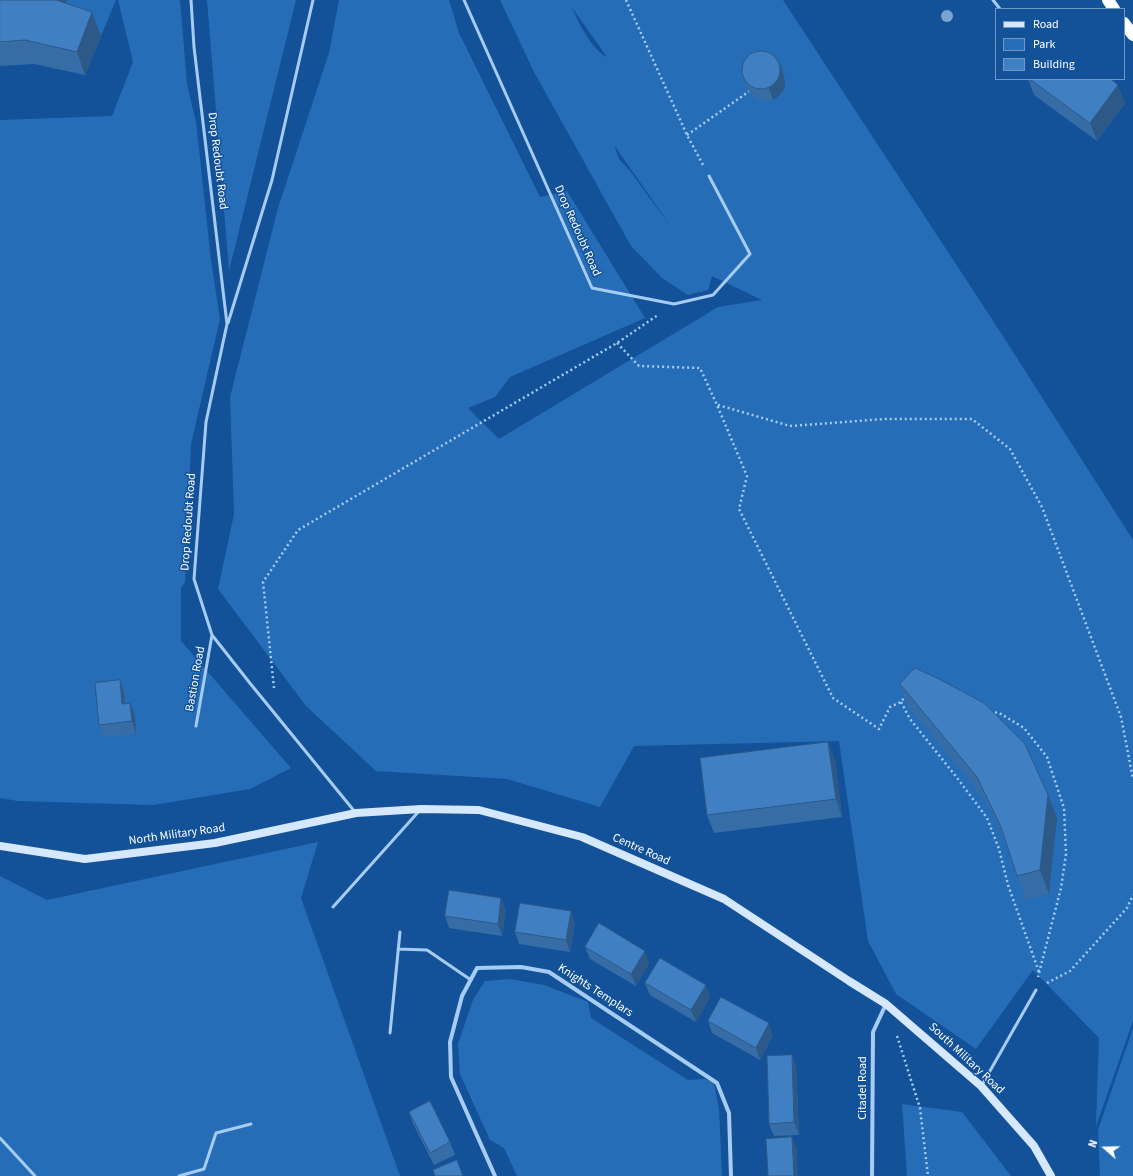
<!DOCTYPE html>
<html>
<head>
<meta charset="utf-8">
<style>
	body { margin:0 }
	#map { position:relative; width:1133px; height:1176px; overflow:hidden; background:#135299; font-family:"Source Sans 3",sans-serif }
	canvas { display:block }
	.legend { position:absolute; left:995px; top:8px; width:130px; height:72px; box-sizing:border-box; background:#135299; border:1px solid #7197c2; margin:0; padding:5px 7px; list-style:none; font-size:12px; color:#fff }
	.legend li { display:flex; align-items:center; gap:8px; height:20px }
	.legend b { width:20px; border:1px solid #7197c2 }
	.north { position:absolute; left:1085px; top:1128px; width:40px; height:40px; -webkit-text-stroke:3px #135299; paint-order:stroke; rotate:290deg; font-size:11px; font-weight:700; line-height:16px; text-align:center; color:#fff }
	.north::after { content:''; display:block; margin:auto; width:14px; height:18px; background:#fff; clip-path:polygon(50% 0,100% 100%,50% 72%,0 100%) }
</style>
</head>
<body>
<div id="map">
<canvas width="1133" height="1176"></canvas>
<ul class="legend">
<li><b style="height:5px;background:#d6e8fd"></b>Road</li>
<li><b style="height:11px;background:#266db7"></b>Park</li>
<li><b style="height:11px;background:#407fc2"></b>Building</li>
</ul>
<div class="north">N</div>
</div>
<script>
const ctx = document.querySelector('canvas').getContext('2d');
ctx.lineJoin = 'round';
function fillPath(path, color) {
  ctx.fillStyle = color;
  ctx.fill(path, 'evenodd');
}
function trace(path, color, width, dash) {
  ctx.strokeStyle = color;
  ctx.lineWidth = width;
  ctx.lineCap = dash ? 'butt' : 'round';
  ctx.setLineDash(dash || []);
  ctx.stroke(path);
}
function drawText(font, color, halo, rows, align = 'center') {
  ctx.font = font + ' "Source Sans 3",sans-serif';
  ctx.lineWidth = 3;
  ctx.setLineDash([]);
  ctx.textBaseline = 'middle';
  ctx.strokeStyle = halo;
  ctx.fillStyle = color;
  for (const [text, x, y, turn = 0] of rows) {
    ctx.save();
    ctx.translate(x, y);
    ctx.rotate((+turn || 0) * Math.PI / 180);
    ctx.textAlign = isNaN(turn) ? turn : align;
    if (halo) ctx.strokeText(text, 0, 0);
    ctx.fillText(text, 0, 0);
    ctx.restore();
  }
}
const green = new Path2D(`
	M67,0H116L101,36L59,22Z
	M118,0H180L187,84L196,122L211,260L220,319L191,444L185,582L181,588V641L291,768L250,789L153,805L18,801L0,798V120L112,116L133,62Z
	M207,0H296L229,271Z
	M339,0H449L459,33L540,197L567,191L645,318L510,377L495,397L468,408L499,439L718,307L762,300L712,276L708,290L688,295L662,278L631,246L534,72L500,0H783L1001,333L1133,540V1021L1096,1126L1099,1038L1033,970L976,1049L896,994L868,941L839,741L634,746L600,807L507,779L376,771L306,706L218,589L234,514L230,397L278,208L329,53ZM571,5V6L607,57C593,52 576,19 571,5ZM614,145L670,225L648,196L631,172L619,159Z
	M318,842L301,898L400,1176H0V876L47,900Z
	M510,979L544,985L588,1002L591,1018L688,1080L705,1079L714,1083L719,1109L722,1176H517L504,1148L490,1140L460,1074L458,1044L473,1000L485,981Z
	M1133,1028V1176H1100L1098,1130Z
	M902,1104L962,1112L1011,1176H907Z`);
const path = new Path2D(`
	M626,0L687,135L703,165
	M687,135L751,90
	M617,343L639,366L700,368L717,405L747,476L739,509L833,698L879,729L890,707L901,702L906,695
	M718,405L790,426L885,419H972L1010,449L1042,507L1121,717L1133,779
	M274,688L263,582L298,530L617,343L658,315
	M901,702L910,719L958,779L987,818L999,849L1008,885L1039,972
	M990,711L1001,714L1024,728L1047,757L1064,808L1066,854L1061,888L1038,977
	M1047,983L1070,971L1127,908L1133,895
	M897,1036L920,1108L928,1176`);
const lane = new Path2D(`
	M191,0L194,47L227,324L206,422L194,579L212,635L249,682L355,812
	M464,0L592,288L674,304L713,295L750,254L709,176
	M993,0L1000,9
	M228,323L272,180L313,0
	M196,726L212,635
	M333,907L420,810
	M398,949L427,950L471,980
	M390,1033L400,932
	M982,1085L1036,990
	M0,1138L35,1176
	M179,1176L204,1169L216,1133L251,1124`);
const street = new Path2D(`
	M495,1176L451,1077L450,1042L462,996L477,968L521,967L549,972L717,1083L729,1113L731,1176
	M872,1176L873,1032L886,1004`);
const secondary = new Path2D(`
	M0,846L85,859L215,843L356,813L421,809L479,810L582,837L724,899L849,981L886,1004L981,1086L1034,1146L1051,1176`);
const highway = new Path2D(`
	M1108,0L1114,9
	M1124,23L1133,35`);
const trees = [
	[947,16]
];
const wall = new Path2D(`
	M0,0H67L66,3L92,12L101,36L85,75L34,64L0,66Z
	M784,75L785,83L784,89L780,95L773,100L766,101L758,100L753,96L749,92L745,79Z
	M1028,79H1111L1125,103L1097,141L1034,95Z
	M900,684L1048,795L1057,818L1049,894L1026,900L1007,845L986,801L909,708Z
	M124,693L125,703H130L135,715L136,734L103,737L99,725Z
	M835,760L842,817L714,833L707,815Z
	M506,910L502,936L449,928L445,916Z
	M575,923L570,952L519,944L515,932Z
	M585,947L649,963L636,986L590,959Z
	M645,983L710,997L696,1022L650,995Z
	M708,1021L773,1035L760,1060L712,1033Z
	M792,1055L796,1067L799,1135L774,1136L769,1124Z
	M409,1112L450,1142L455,1155L434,1165L413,1124Z`);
const shadedWall = new Path2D(`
	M51,0H67L59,22Z
	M92,12L101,36L85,75L77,52Z
	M780,63L784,75L785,83L784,89L780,95L773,100L769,88Z
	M1118,85L1125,103L1097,141L1090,123Z
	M120,680L124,693L126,716L122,704Z
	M130,703L135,715L136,734L132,721Z
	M828,742L835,760L842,817L836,799Z
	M1048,795L1057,818L1049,894L1040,870Z
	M501,898L506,910L502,936L498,924Z
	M571,911L575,923L570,952L566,940Z
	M645,951L649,963L636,986L631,974Z
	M706,985L710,997L696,1022L691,1010Z
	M769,1023L773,1035L760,1060L756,1048Z
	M792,1055L796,1067L799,1135L794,1122Z
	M792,1137L797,1149L798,1176H794Z`);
const building = new Path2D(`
	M0,0H56L92,12L77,52L25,40L0,42Z
	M742 70a19 19 0 1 1 38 0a19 19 0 1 1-38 0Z
	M1030,79H1111L1118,85L1090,123Z
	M915,668L939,679L984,703L1025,744L1048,795L1040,870L1017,876L1001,827L977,777L900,684Z
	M120,680L122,704L130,703L132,721L99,725L95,683Z
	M828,742L836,799L707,815L700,758Z
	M449,890L501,898L498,924L445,916Z
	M520,903L571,911L566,940L515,932Z
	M599,923L645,951L631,974L585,947Z
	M660,958L706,985L691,1010L645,983Z
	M721,997L769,1023L756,1048L708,1021Z
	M792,1055L794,1122L769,1124L767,1056Z
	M430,1101L450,1142L430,1153L409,1112Z
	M792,1137L794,1176H768L766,1139Z
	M457,1160L463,1176H435L433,1170Z`);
const streetNames = [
	["Drop Redoubt Road",217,161,83],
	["Drop Redoubt Road",577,231,66],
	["Drop Redoubt Road",189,522,-86],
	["Bastion Road",196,679,-80],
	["North Military Road",177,835,-8],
	["Centre Road",641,850,24],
	["Knights Templars",595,991,33],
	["South Military Road",966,1059,43],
	["Citadel Road",863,1088,-90]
];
fillPath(green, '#266db7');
trace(path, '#a6ccf3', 2.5, [2, 3]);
trace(lane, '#a6ccf3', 3);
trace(street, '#a6ccf3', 4);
trace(secondary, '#d6e8fd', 8);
trace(highway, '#fff', 12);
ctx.fillStyle = '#7aa3d0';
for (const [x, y] of trees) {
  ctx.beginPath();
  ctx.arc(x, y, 6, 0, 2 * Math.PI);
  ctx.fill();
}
fillPath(wall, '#376da7');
fillPath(shadedWall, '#2d5988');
fillPath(building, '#407fc2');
trace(building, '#2d5988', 1);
drawText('12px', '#fff', '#135299', streetNames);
</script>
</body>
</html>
